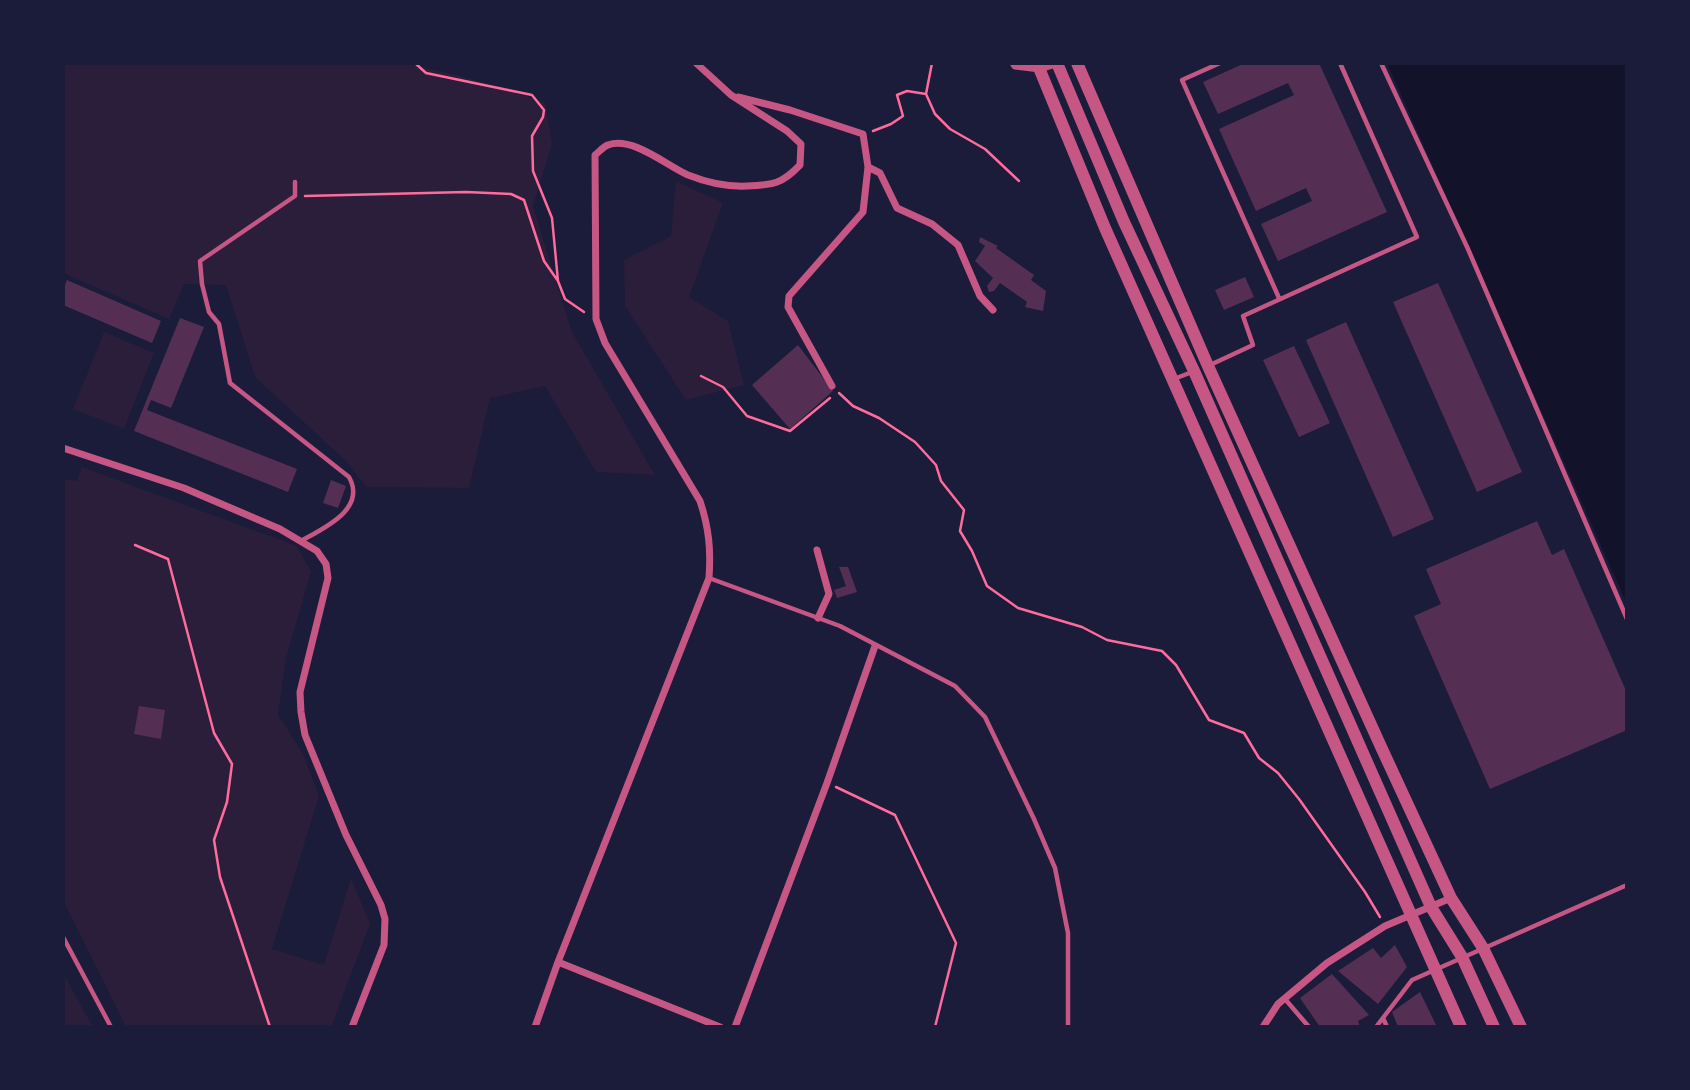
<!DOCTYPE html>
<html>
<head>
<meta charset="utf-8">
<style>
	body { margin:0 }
	#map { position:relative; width:1690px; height:1090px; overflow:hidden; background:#1b1b3a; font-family:"Zilla Slab",serif }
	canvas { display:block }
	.frame { position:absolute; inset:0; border:65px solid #1b1b3a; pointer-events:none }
</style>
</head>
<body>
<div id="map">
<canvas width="1690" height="1090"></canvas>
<div class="frame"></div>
</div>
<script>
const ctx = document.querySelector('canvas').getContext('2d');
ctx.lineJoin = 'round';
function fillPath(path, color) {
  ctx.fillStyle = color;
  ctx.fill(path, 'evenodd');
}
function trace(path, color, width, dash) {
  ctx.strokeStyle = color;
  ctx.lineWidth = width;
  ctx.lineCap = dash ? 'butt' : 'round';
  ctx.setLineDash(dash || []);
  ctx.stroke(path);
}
const green = new Path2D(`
	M63,63H404L457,75L545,102L552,144L533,206L571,330L655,475L596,472L545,386L490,398L469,488L366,487L348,463L255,377L226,285L184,284L169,319L63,273Z
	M676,181L723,203L689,297L728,321L744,385L686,400L625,306L624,260L671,236Z
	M104,332L154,353L124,429L73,409Z
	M82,467L297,546L311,572L286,658L278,714L303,754L319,796L272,949L324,965L351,878L370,924L331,1027H126L63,900V479L77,481Z
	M63,973L93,1027H63Z`);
const water = new Path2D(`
	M1387,63H1627V604Z`);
const building = new Path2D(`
	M1245,63H1319L1387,212L1278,261L1261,224L1312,201L1306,188L1256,211L1219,129L1294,95L1288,83L1218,114L1203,82Z
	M980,237L998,246L996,248L1034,275L1031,280L1046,291L1043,311L1025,307L1027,302L1000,283L994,291L989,292L987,286L993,278L975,261L985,246L979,242Z
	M1245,277L1254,297L1224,310L1215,290Z
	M67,280L161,321L152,343L63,305V289Z
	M1438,283L1522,472L1477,492L1393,302Z
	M180,318L204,327L171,408L151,400L147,410L297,469L288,492L134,431Z
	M1346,322L1434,519L1393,537L1306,340Z
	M798,345L833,391L790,429L752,385Z
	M1294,346L1330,423L1299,437L1263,360Z
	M331,480L346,486L338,508L323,503Z
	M1537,521L1552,555L1564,549L1627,693V730L1490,789L1414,616L1441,604L1426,569Z
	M839,567H848L857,592L837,598L834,590L846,586Z
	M139,706L165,710L161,739L134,734Z
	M1395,945L1407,967L1378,1004L1338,971L1373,948L1381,958Z
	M1332,974L1369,1015L1358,1021L1360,1027H1320L1300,998Z
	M1420,992L1437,1027H1398L1392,1012Z`);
const path = new Path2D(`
	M415,63L426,73L532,95L544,110L543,117L532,136L533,171L552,218L558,281L565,299L584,312
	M926,94L935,114L950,129L985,149L1019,181
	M873,131L891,124L903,116L897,95L907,91L926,94L932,63
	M305,196L466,192L511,194L524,200L544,261L558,281
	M701,376L723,387L747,416L790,431L830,398
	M839,393L853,406L879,418L915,442L936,465L941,481L964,510L960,531L972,551L987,586L1018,608L1082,627L1107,640L1162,651L1176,665L1209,720L1244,733L1259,758L1278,773L1299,799L1365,892L1380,917
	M135,545L168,559L214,733L232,764L227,802L214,840L220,877L270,1027
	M836,787L895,815L956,943L935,1027`);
const service = new Path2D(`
	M1220,63L1182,80L1279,298
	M1381,63L1468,249L1627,619
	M295,182V196L200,261L202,284L209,312L219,324L230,383L349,477C367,509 324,528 301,541
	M1210,365L1253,345L1243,316L1417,237L1340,63
	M1174,379L1192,372
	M709,578L840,626L955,686L985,717L1034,819L1055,868L1068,933V1027
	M63,937L111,1027
	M1285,999L1309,1027
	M1383,1018L1387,1027
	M1376,1027L1412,980L1627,885`);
const minor = new Path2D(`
	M1013,63L1015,66L1040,69L1059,63
	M738,97L790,110L863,134L868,167L863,212L789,296L788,307L832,386
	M868,167L880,173L897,208L932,224L958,245L980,296L993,310
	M63,448L184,488L280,529L317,551L326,564L328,578L300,692L301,712L305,735L346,835L381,905L385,919L384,945L352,1027
	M817,550L829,594L818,618
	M558,962L720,1027
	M535,1027L558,962L709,578C711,550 709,528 700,501L605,343L596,319L595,155C599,152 604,146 608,145C633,136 667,166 688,175C708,183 726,187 747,186C773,185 782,184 800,165L801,144L787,131L731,95L696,63
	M735,1027L827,783L875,646
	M1263,1027L1278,1004L1327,963L1385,926L1451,898`);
const tertiary = new Path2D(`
	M1037,63L1105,228L1461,1027
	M1057,63L1124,222L1194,371L1431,907L1462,957L1494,1027
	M1077,63L1208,366L1382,749L1451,898L1483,948L1521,1027`);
fillPath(green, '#2a1e3b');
fillPath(water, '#12122b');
fillPath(building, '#542f53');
trace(path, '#ff6b9d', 2.5);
trace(service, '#c65784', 4.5);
trace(minor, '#c65784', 7);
trace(tertiary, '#c65784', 12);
</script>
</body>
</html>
